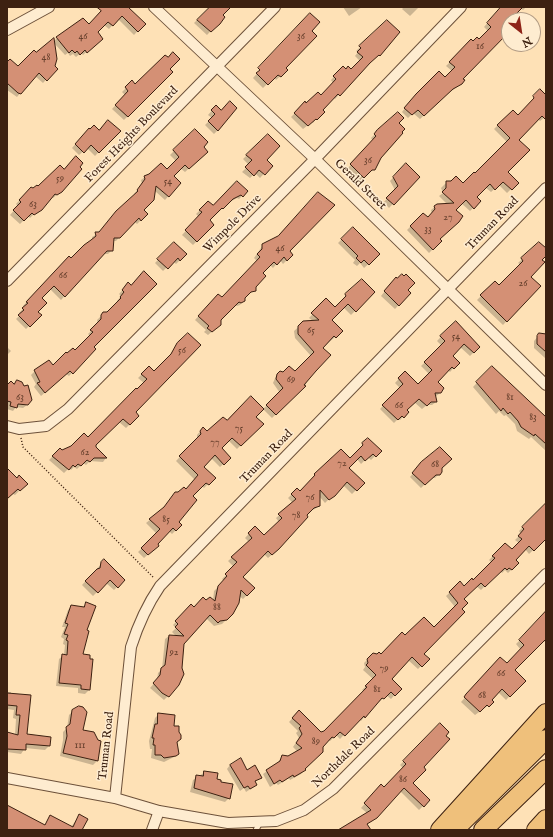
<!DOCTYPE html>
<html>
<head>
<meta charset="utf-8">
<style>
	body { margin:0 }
	#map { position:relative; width:553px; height:837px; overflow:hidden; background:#fee1b6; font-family:"IM FELL English",serif }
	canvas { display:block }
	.frame { position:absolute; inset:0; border:8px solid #3d2111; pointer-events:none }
	.north { position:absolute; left:501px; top:12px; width:40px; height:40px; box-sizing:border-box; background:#feecd0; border:1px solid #b19b84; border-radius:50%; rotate:150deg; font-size:11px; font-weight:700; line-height:16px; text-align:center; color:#3d2111 }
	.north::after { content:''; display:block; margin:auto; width:14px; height:18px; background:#8f2418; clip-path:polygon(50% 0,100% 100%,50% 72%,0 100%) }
</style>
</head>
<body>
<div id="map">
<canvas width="553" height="837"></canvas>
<div class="frame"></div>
<div class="north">N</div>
</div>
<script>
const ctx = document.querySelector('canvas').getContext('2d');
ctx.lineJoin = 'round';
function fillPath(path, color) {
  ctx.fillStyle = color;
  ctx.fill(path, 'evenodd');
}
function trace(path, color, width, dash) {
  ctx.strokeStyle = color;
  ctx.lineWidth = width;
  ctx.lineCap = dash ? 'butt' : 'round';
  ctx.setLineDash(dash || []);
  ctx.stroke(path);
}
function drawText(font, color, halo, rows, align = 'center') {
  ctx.font = font + ' "IM FELL English",serif';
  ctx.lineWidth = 3;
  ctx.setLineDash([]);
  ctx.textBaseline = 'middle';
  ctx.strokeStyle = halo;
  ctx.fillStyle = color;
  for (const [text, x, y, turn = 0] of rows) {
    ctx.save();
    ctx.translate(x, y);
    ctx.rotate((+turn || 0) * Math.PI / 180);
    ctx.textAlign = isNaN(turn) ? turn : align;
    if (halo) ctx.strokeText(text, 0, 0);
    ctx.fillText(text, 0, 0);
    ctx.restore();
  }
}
const shadow = new Path2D(`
	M104,7H126L144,24L134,35L118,19L109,29L104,25L97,32L98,42L83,55L81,53L76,57L73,54L70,56L68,53L65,55L54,43V67L56,69L43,83L35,76L17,97L7,90V64L18,68L83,19L88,26Z
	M210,7H232H229L222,15L224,17L207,35L194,23Z
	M343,7H362L349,16Z
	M404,7H419L410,16L402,9Z
	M501,7H526L523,10L520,8L513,15L519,20H509V31L462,79V83L457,87L446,95L420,119L413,113L408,118L402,112L412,99L445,78L452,71L446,66L471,41L473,42L479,40L488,31L484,27Z
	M387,22L379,55L369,63L335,99L333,97L322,110L313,123L312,122L303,129L291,117L305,103L306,104L321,97L333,83L331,80L343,67L351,70L360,61L355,56L358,52L356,51Z
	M310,31L285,68L287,70L276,80L274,77L263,88L253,78L278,50Z
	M169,69L172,72L124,120L112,109L125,95L122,92L132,82L135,85Z
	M540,91L546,97V118L545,117L540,121L538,119L517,140L506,172L517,183L507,193L499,185L491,192L485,187L476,197L480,201L470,211L461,203L455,210L439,239L441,241L429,253L407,230L423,214L428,219L432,214L431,210L437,205H448L439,196L443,193L441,188L445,184L456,177L463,184L475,175L507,142L494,129L507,116H518Z
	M216,106L218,130L214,134L205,125L212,118L208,115Z
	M397,123L404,129L399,138L374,165V169L360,181L347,169L373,141L371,138L378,131Z
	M195,130L202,147L207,152L185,172L180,168L172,176L180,183L165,200L155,191L143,210L147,214L137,224L134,221L116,241H113L112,250L108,254H103L61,300L50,289L41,298L37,312L40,315L26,329L16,319L21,314L19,313L25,307L23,306L65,261L71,260L92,240V237L99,233L135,195L134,194L142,184L141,180L145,177L167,170L176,161L170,155Z
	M99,131H119L95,156L87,148L79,155L72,148L85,133Z
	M255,147L271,166L260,178L255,173L250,178L242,172L249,165L243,159Z
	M406,164L419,177L389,208L384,202L395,190L390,181Z
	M38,187L61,191L53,198L51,197L30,218L28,216L20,224L10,215L18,206L16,204L31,188L33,190Z
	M247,191L239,199L237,198L228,203L209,221L213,225L193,245L182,235L199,217L196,214L208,202L213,207Z
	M353,228L375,258L364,268L360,263L357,266L353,263L355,260L338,243Z
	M174,243L186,254L176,264L173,261L163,271L155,263Z
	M539,243L546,248V255L530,277L539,286L503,325L477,300L495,282L499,286L521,265L518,263Z
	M263,245L288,251L292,255L283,264L280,260L273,268L270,265L262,273L255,290L246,296L240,305L237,306L235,305L220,320L216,328L208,335L204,332L206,330L195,320L218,295L222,299L257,261L254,258Z
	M392,282L410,293L395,309L381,296Z
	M128,284L131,286L93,347L95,349L69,376L66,374L41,396L34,387L36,384L31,375L35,371L53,366L75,351L90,336L88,334L98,324L97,320L104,313L108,314L118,303L117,301L121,296L119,294Z
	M374,292L351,315L343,307L331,320L342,331L322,348L305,386L272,418L263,409L280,393L273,383L276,376L280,372H295L311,356L295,338L294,331L304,322L313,321L309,318L326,300L335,309L346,295Z
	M455,322L479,347L470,356L460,347L451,356L458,363L450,372L448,370L436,382L440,393L435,397L436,402L432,405H427L422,409L414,402L406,410L408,412L400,420L398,419L394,423L380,409L400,388L395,383L405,372L418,385L429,374L421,366L442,346L437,341Z
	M546,333V357L545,358L534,348V341L540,334Z
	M178,344L134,412L138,416L126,428L119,422L95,444V448L106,458L103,462L90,461L86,465L83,463L77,469L74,467L71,470L69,468L64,473L49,460L60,449L62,451L88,438L144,383L138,378L145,371L154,373L167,359Z
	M7,347L11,351L7,355Z
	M492,367L546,419V451L531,437L529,439L517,431L515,424L506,415L504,416L499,411L496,414L473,387Z
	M7,385H14L27,405L23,408L16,407L13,411L7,409Z
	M255,417L262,424L237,449L228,440L221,448L230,458L220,467L211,458L202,467L214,478L204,488L202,486L192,496L177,522L181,525L172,534L169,531L156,545L154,549L144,558L138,552L157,534L146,523L162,510L175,493L186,490L195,480L176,461L197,439V435L203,428L207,432L227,422Z
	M368,439L380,451L371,460L368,457L361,464L357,459L348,468L363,483L352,494L343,485L325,503L319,496V505L315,509L309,511L274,553L268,558L264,554L242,577L254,588L243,599L239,596L232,614L222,624L214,626L206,618L183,644L168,696L164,700L150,688L157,680L158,673L162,669L165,639L169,636L177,637L172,632L176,628L173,625L191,606L194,608L206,602L213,601L214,591L224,581L222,579L234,567L228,561L249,542L245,538L255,527L264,537L279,522L276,518L293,503L288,498L297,489L300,492L332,457L350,459Z
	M418,467L441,468V472L435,478H431L421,488L410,477Z
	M7,471L26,484L15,495L13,494L7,498Z
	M546,504V538L529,554L525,549L515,560L518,563L508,573L505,570L502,573L500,571L481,590L476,586L463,599L423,654L428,659L418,669L408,660L390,679L400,689L391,699L386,695L379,702L378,701L364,717L361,721L359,719L340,739L336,735L330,741L328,740L301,774L290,780L289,778L278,785L276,783L270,787L263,774L277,764L282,756L288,757L298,752L293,747L299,738L296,733L298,731L289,722L299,711L321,733L325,732L364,691L362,690L373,679L363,670L365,667L364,663L373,654L381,655L405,637L434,628L455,607L446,596L460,583L464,587L473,581L492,563L489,560L505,544L512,551L519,543L515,540L521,534L519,531Z
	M104,561L124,580L114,590L106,583L93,596L82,585Z
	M86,604V631L82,655L88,660L89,690L85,694L78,693V688L56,686L59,659L64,655L65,645L63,644L64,639L61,637L65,627H62L68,610L72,606L82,608Z
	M546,614V643L543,640L513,670L524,681L506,700L498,692L491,700L493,702L475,715L461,702L497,662L507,665L521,650L516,644Z
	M7,692H11V694L30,696L26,735L50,738L49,746L45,750L25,748L21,754L7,752V733L15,735L16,719L13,718L14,710L7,709Z
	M73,711L82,731L100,742L97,761L93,765L60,756L63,740V732L67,728L69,715Z
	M159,714L173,727L176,747L178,750L174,757L164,762L151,758L152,749H150L149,741L155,718Z
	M440,725L422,767L412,783L429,800L419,810L400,791L372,821L366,825L368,830H340L367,813L361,808L381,786L383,788L403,768L400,765Z
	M230,765L260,777L255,782L256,785L252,788L246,792L244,788L240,791L227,769Z
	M205,772L216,780L229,798L225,802L190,792L193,780Z
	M7,806L44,826L50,816L71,827L79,816L81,830H7Z`);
const building = new Path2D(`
	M97,7H128L146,24L138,32L122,16L113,26L108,22L98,32L103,39L87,53L85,50L80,55L77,51L75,53L72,50L69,53L56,37L83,18L89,24L101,11Z
	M210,7H231L223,15L225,17L220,24L211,32L197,20Z
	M501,7H523L515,15L520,20H509V32L463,79L465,80L462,84L453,89L424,116L418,110L412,115L404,108L416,94L439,71L445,77L455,67L449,62L471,39L473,41L477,37L479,39L491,27L487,23Z
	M310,13L320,22L312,31L317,36L286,68L288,70L281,77L278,75L268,85L256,73L260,70L258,68Z
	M387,20L400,32L380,56L379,55L370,63L340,96L338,94L323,110L325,112L317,120L316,119L308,126L294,113L305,101L306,103L318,92L321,95L336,79L333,76L343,66L346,69L348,66L351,69L363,57L357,52L361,48L359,46Z
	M54,38L57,59L55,66L58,69L47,81L39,73L21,94L18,93L7,83V62L10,59L18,66L34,50L36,52Z
	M173,52L180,59L170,69L173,72L128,117L115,105L128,91L125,87L132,80L135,84L165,55L168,57Z
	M540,89L546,95V120L542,116L519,140L530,150L508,172L519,183L512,190L503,182L495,190L490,184L477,197L481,201L474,209L466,200L456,210L463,216L459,222L440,239L442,241L433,250L410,226L423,213L428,217L435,209L434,206L437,204L454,203L442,192L446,188V181H451L456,176L463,183L474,172L475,173L510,138L497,125L513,110L518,115L534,98L533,96Z
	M230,101L237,108L218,131L208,121L215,114L211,110L216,105L221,110Z
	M398,112L404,118L399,123L405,129L402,132L403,133L381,158L375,170H372L364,178L350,164L376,136L374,134L377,130Z
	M108,120L121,131L99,153L91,145L84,153L75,144L89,128L90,129L94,125L99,130Z
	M195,129L208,142L204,147L208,152L189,169L185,165L174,176L181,183L169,197L156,186L154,200L144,210L148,214L141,221L139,218L120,238H114L113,251H107L65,297L54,286L42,298L47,303L38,312L42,315L30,327L18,315L24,310L22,308L28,303L26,302L69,256L71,258L84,245L91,240L96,236L95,232H99L116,211L138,191L137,190L145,179L144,176L149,174L161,163L167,169L179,157L173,150Z
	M268,134L280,146L267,160L273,166L265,175L259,170L254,176L245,167L252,160L246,155Z
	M76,156L83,163L80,167L82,169L62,192L57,195L55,194L42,210L34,215L32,213L24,221L13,210L21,202L19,200L31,187L33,188L37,185L38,186L60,165L64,169Z
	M406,163L420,177L394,205L386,198L398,186L393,177Z
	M237,181L248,191L243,197L241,195L233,199L223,209L222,208L210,220L214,225L197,242L185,230L202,212L199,210L208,201L213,205Z
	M318,192L335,205L290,251L293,255L287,261L284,257L277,265L274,262L263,273L266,276L256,287V291L251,292L245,298V301L241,303L239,302L221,320V325L212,332L207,328L209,326L198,316L218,294L222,297L260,257L257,254L262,249V244L278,236Z
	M353,227L380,254L369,265L364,260L361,263L356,258L358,256L341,239Z
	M174,242L187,254L180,261L178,258L168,269L157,259Z
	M539,242L546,248V256L542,260L545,262L531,277L541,286L507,322L480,295L495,281L499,285L523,261L521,258Z
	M144,271L157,284L94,347L96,349L73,374L70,371L45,393L37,383L40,382L34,370L49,360L53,365L66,352L67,353L73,348L75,350L93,332L90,330L101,319V315L103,312H107L121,298L120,297L124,292L122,290L128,282L131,285Z
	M402,274L404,276L406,274L415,283L408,290L411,293L399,306L384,291L396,277L397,278Z
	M362,279L375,292L356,312L348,304L332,320L343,331L336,338L334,336L323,348L331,355L316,371L304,385L306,386L276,415L266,405L283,388L276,379L277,374L280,371L283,372L289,366L295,371L314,352L298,334V326L303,321L319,320L311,313L326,298L335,307L346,296L345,294Z
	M456,321L480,347L474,353L464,344L453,356L460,363L454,369L452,367L438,382L444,388L441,393H435L437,402H431L427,406L419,399L407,410L409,412L404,418L402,416L398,420L382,405L403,384L398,378L405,371L418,384L432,370L424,362L445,341L440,336Z
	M188,333L201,345L136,412L139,416L130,425L123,419L96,445V447L107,458H94L90,462L87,460L81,466L78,464L75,467L73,465L69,470L52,456L60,448L62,450L71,446L84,433L88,437L136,388L137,389L147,379L141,374L149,366L154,371L171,354L177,343Z
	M539,333L546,334V352L537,344V336Z
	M492,366L546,417V444L535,434L534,436L521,427L518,421L510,412L508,414L503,408L501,411L476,382Z
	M17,380L22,382L24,386L28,385L32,400L28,405L18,404L17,408L10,406L11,402L7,401V385L11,381L14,384Z
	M251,396L264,409L256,417L264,424L241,446L232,438L222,448L231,458L224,465L215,455L204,467L216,478L209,485L206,483L193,496L197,500L179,522L182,525L176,531L173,528L158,544L159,546L148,555L141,548L160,529L149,519L164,507L175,492H178L184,487L186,489L198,475L179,456L201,434L200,431L203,427L207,431L223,417L227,420Z
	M368,438L382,451L376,457L373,454L365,461L361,456L349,468L365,483L357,491L347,482L335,496L329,500L320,490V506L314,508L307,515L308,517L279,549L272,555L268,551L243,577L255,588L247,596L241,590L239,603L233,614L227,620L220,621L218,623L210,615L184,644L182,668L184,674L179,685L169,697L162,693L153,683L160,675L161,668L165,665L169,635L184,636L175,627L178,624L175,621L191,604L194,607L203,597L206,600L210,597L215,601L218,586L227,576L225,574L237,562L231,557L252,538L248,533L255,526L264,535L282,518L278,514L296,499L291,494L297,488L300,491L315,475L314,474L341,449L350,458L363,445L362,443Z
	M440,447L452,459L442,468V472L440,475H436L425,485L412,473L421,462Z
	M7,468L17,478L19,475L28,484L20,491L18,489L7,499Z
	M546,503V539L534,551L529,546L516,560L519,563L512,570L509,568L507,570L505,568L485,587L481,583L464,599L468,603L462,609L465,612L424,654L430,659L422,667L412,657L392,679L402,689L395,696L391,692L384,699L382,698L365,718L364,716L345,736L340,732L334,738L332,737L323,747V752L305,769L306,770L294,777L293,775L282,782L280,780L274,784L266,770L280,761L282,755L288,756L302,748L296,743L302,734L299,728L301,726L292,718L299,710L321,732L324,731L367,687L365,686L376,675L366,665L368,663L367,659L373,653L377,654L379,652L381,654L402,632L405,635L424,617L434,627L458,603L449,592L460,581L464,586L472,578L473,580L495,558L492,556L505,543L512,549L522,539L518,536L524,529L522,527Z
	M104,559L125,580L118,588L110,580L98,593L85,581L97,569L100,568L101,562Z
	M86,602L96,606L87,630L89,631L83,654L90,655V659H93L90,690L81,689V685L59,683L62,654L67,655L68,641L66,640L68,635L64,634L68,624L65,623L71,605L84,607Z
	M546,611V639L515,670L526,681L510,697L502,689L492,700L494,702L489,707L487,705L480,712L464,697L466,694L500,657L507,663L524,645L519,640Z
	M7,693L31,695L27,734L51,737L50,746L26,744V750L7,749V732L18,735L20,715H16L17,706L7,705Z
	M79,706L83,707L87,712L83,730L94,732L98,740L101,741L98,761L63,753L67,736L66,727L70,724L72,710Z
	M158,713L175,715L174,726H179V732L181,735V739L177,742L179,754L176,756L164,758L161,755H155V745H153L154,738H152L155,724H157Z
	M440,723L449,732L446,736L450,739L424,767L426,770L413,783L430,800L424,807L404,788L377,818L367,824L371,830H338L371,810L364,803L381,784L384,787L406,764L403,761Z
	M241,758L247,770L255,765L262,778L255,781L257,785L250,789L248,786L244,788L230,765Z
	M204,771L218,773L217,779L221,780V782L233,784L230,799L194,788L196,775L203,776Z
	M7,805L45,825L50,815L73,827L79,814L88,819L82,830H7Z`);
const path = new Path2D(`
	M21,438L23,447L154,578`);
const service = new Path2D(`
	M256,830L260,822`);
const minor = new Path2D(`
	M154,7L315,159L546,385
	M7,30L49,7
	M7,281L275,7
	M7,426L19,429L46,426L68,409L315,159L461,7
	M7,778L115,798L159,811L228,823L276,821L304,810L333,789L546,574
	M115,798L131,647C138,625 147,605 160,586L546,188
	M152,830L159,811`);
const motorway = new Path2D(`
	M440,830L546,713
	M454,830L546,739
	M483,830L546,769
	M536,830L546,819`);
const numberNames = [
	["46",83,37],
	["36",301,37],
	["16",480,47],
	["48",46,58],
	["36",368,161],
	["59",60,179],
	["54",168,182],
	["63",33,205],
	["27",448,218],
	["33",428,230],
	["46",280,249],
	["66",63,276],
	["26",523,284],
	["65",311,331],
	["54",456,337],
	["56",182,351],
	["69",291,380],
	["63",20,398],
	["81",510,398],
	["66",399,406],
	["83",533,418],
	["75",239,429],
	["77",215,443],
	["62",85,453],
	["72",342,464],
	["68",435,465],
	["76",310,498],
	["78",296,516],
	["85",166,520],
	["88",217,608],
	["92",174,653],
	["79",384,669],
	["66",501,674],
	["81",377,690],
	["68",482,696],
	["89",316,742],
	["111",80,746],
	["86",403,780]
];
const streetNames = [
	["Forest Heights Boulevard",132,135,-46],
	["Gerald Street",360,185,44],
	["Wimpole Drive",233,224,-45],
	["Truman Road",493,224,-46],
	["Truman Road",267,457,-46],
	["Truman Road",107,746,-84],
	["Northdale Road",344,758,-44]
];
fillPath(shadow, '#0003');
fillPath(building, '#d49075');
trace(building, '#3d2111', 1);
trace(service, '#6d513a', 7);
trace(minor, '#6d513a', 12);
trace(motorway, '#3d2111', 20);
trace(path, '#3d2111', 1.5, [1, 2]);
trace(service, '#feecd0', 5);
trace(minor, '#feecd0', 10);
trace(motorway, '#efc07b', 18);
drawText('10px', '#633d2a', null, numberNames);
drawText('12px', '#3d2111', '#feecd0', streetNames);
</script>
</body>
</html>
